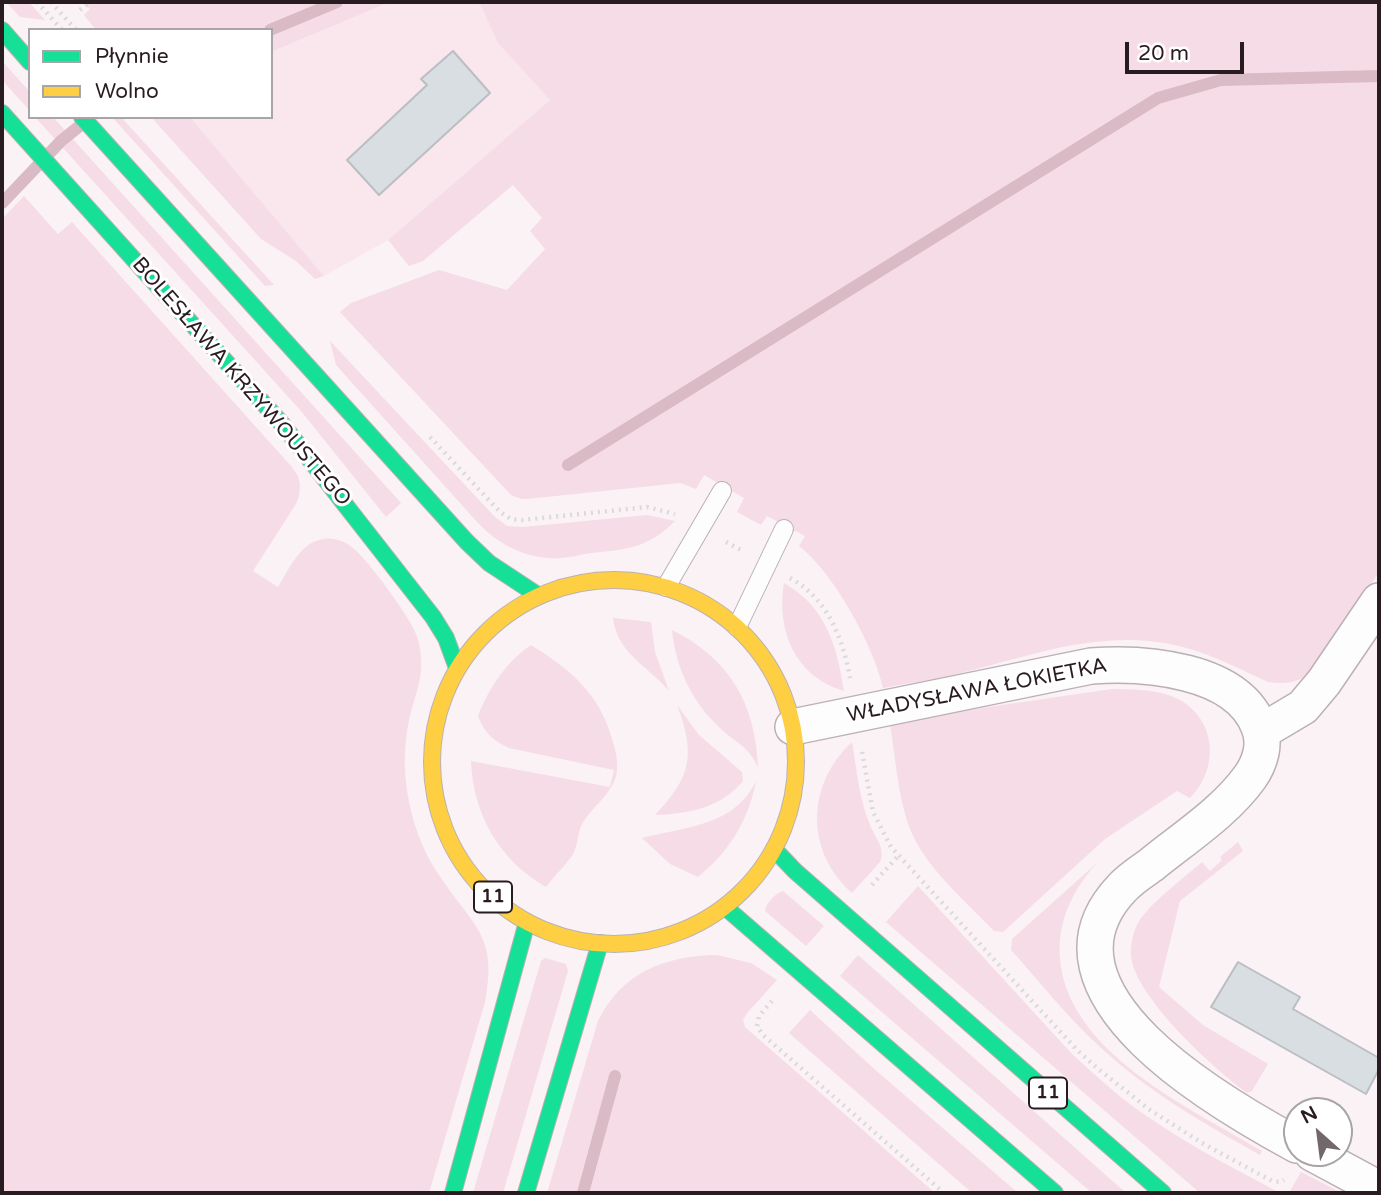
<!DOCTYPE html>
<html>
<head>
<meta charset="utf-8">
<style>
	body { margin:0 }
	#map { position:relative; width:1381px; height:1195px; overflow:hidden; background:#faf2f5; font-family:"Varela Round",sans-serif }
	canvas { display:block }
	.frame { position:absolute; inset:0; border:4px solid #291c21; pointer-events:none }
	.legend { position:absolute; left:28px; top:28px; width:245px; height:91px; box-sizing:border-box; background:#fff; border:2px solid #a9a4a6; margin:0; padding:9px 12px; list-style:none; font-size:21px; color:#291c21 }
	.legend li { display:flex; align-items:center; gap:14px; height:35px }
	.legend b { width:35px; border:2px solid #a9a4a6 }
	.north { position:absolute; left:1283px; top:1097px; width:70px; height:70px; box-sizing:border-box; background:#fff; border:2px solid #a9a4a6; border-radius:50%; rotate:332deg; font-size:19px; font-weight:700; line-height:28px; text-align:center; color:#291c21 }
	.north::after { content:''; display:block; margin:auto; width:24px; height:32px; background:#72676b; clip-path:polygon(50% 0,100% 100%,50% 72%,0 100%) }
	.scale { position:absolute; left:1125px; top:42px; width:119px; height:32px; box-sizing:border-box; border:4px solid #291c21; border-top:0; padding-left:9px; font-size:21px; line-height:24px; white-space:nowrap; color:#291c21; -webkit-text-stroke:5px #fff; paint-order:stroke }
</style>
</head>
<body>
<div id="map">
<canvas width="1381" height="1195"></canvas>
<div class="frame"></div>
<ul class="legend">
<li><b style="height:9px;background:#16e098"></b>Płynnie</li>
<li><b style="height:9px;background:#ffcf43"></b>Wolno</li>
</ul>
<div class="north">N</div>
<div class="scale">20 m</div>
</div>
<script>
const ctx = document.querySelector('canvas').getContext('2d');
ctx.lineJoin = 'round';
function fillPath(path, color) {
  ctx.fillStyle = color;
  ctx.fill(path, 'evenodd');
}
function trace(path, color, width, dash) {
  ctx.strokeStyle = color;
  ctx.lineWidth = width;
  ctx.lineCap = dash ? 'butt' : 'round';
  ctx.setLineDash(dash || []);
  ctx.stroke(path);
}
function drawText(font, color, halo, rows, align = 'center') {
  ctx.font = font + ' "Varela Round",sans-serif';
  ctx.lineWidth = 6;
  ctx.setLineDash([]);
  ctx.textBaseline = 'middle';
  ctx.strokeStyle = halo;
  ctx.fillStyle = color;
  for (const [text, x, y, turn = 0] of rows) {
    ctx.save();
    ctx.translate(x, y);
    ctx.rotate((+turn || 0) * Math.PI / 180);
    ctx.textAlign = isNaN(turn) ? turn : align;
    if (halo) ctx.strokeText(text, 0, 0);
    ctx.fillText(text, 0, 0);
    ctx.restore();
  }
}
const built = new Path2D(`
	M390,2H479L498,43L550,100L388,240L324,276L190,117H271V52Z`);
const green = new Path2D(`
	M6,2H29L45,20L20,17Z
	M84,2H326L258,30H96L84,15L90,9Z
	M349,2H390L271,52V34Z
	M479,2H1379V572L1318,665C1304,682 1289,685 1268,682C1231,665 1198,647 1157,642C1088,633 1024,658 957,674C933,680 908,683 883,688C874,646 833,572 799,546L805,536L767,516L761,525L737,512L744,498L704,475L696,489L680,483L527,499H521L511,495L340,312L351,303L439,270L507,290L545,249L530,231L542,218L513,185L423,261L409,266L388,240L550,100L498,43Z
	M2,61L30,92V111L2,80Z
	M35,117H53L401,503L386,517L301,411Z
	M112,117H121L274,285L265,286Z
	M146,117H190L324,276L315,279L296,261L261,239L151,117L148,119Z
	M24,196L58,234L72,222L291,466L298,476L300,485L299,496L296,504L253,571L278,587C288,571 299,545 319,540C329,537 340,539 349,545C364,554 402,607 411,624C417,634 421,647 421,659C423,679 414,697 410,716C403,745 403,776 410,806C415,831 426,857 441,878C474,927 498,936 485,1002L429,1193H2V219Z
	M330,341L495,517L507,526L523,527L647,515L675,521C648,548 628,549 592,553C581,554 571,558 560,558C528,560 499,545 478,523L336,365Z
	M784,583C826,607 837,646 844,691C795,677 776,630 784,583Z
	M613,618L651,622L655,652L669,691C648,666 617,653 613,618Z
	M672,630C729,658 756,704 758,768C749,746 737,744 721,729C692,702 676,669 672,630Z
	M531,645C571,670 599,693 612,739C616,751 619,764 616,776C610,796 592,807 582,824C577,834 578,846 573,854C566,865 554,876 546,887C499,860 473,814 471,761L610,787L614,770L509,748C493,741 484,732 478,716C489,688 506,662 531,645Z
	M1112,689C1133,689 1156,689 1176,698C1217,718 1220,768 1190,798L1177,791L1105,839L1003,932L994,931C966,902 931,872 913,836C898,802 896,761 890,724L961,711Z
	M677,705L699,735L742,772L743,781C721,808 688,814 655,815C691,777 696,755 677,705Z
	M852,742C857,770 859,799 870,825C875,838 886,848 880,862L852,893C805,851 806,785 852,742Z
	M756,781C748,821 730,851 698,877L670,864L642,838C685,827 735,826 756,781Z
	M1238,842L1243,851L1180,901L1159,987L1203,1025L1268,1064L1252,1091L1247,1093C1213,1068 1142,1003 1132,962C1129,950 1132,936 1137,925C1146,906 1185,877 1202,862L1210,871L1222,860L1220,857Z
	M1098,862C1073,889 1057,921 1060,959C1068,1053 1190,1108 1262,1151L1260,1155C1203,1123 1147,1091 1099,1046C1067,1017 1040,982 1011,950L1012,939Z
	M918,886L1072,1054C1096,1076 1121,1099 1148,1117C1190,1146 1235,1169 1280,1193H1200L886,922Z
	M783,891L824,926L806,946L765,911C766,903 776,893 783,891Z
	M717,955L751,963L777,980L748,1012L743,1020L745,1027L935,1193H547L598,1021C622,972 665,956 717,955Z
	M858,955L1126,1193H1092L840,976Z
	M545,958L566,964L568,971L503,1193H473L541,961Z
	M810,1010L872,1067L1018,1193H972L789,1033Z
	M1301,1172L1342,1193H1289Z`);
const stream = new Path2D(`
	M270,30L337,2
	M2,203L61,141L82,124
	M568,465L1158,98L1221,80L1379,76
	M583,1193L615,1076`);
const building = new Path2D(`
	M453,51L490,93L379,195L347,160L427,85L421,79Z
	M1238,962L1300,997L1293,1009L1379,1058V1069L1366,1094L1211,1007Z`);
const path = new Path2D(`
	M37,2L62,30
	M51,2L76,30
	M80,10L90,2
	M430,437L500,512L511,519L522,520L647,507L675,514
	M726,542L743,551
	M790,578C827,598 843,638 850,678
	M862,752L873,812L891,847L1077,1050L1097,1068L1150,1110L1202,1143L1272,1181L1280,1182L1284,1180
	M872,885L899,855
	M772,1001L759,1016L757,1026L763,1035L944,1193`);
const lane = new Path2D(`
	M666,587L722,491
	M737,627L784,529`);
const street = new Path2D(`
	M793,727L1091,666C1144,662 1238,669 1259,727C1266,744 1260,763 1250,777C1225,812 1184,838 1151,865C1141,872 1130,879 1122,888C1023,992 1223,1105 1297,1145
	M1261,732L1303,707L1324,682L1379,601
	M1312,1153L1379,1189`);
const fast = new Path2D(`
	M2,30L30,62
	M2,113L282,424L433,617L446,638L457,668
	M82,117L467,542L489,563L539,596
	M774,849L795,871L1163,1193
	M725,907L1055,1193
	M453,1193L527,922
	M526,1193L600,943`);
const slow = new Path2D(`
	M432 762a182 182 0 1 1 364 0a182 182 0 1 1-364 0Z`);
const shields = [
	[493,897,38],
	[1048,1093,38]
];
const shieldNames = [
	["11",493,897],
	["11",1048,1093]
];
const streetNames = [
	["BOLESŁAWA KRZYWOUSTEGO",241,382,49],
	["WŁADYSŁAWA ŁOKIETKA",977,691,-11]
];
fillPath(built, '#fae7ee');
fillPath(green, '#f6dce6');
trace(stream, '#d9bac5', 12);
fillPath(building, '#d8dee2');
trace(building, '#bbbec2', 2);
trace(lane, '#bbb1b5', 20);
trace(street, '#bbb1b5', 38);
trace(fast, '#bbb1b5', 18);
trace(slow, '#bbb1b5', 18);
trace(path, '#dbd9da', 4.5, [2, 5]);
trace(lane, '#fefdfe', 18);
trace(street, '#fefdfe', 35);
trace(fast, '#16e098', 16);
trace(slow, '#ffcf43', 16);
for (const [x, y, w] of shields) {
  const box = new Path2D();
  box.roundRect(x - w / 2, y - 15.5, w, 31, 5);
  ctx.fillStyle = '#fff';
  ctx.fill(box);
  trace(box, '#291c21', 2);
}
drawText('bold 19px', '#291c21', null, shieldNames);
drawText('21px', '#291c21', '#fff', streetNames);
</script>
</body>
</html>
